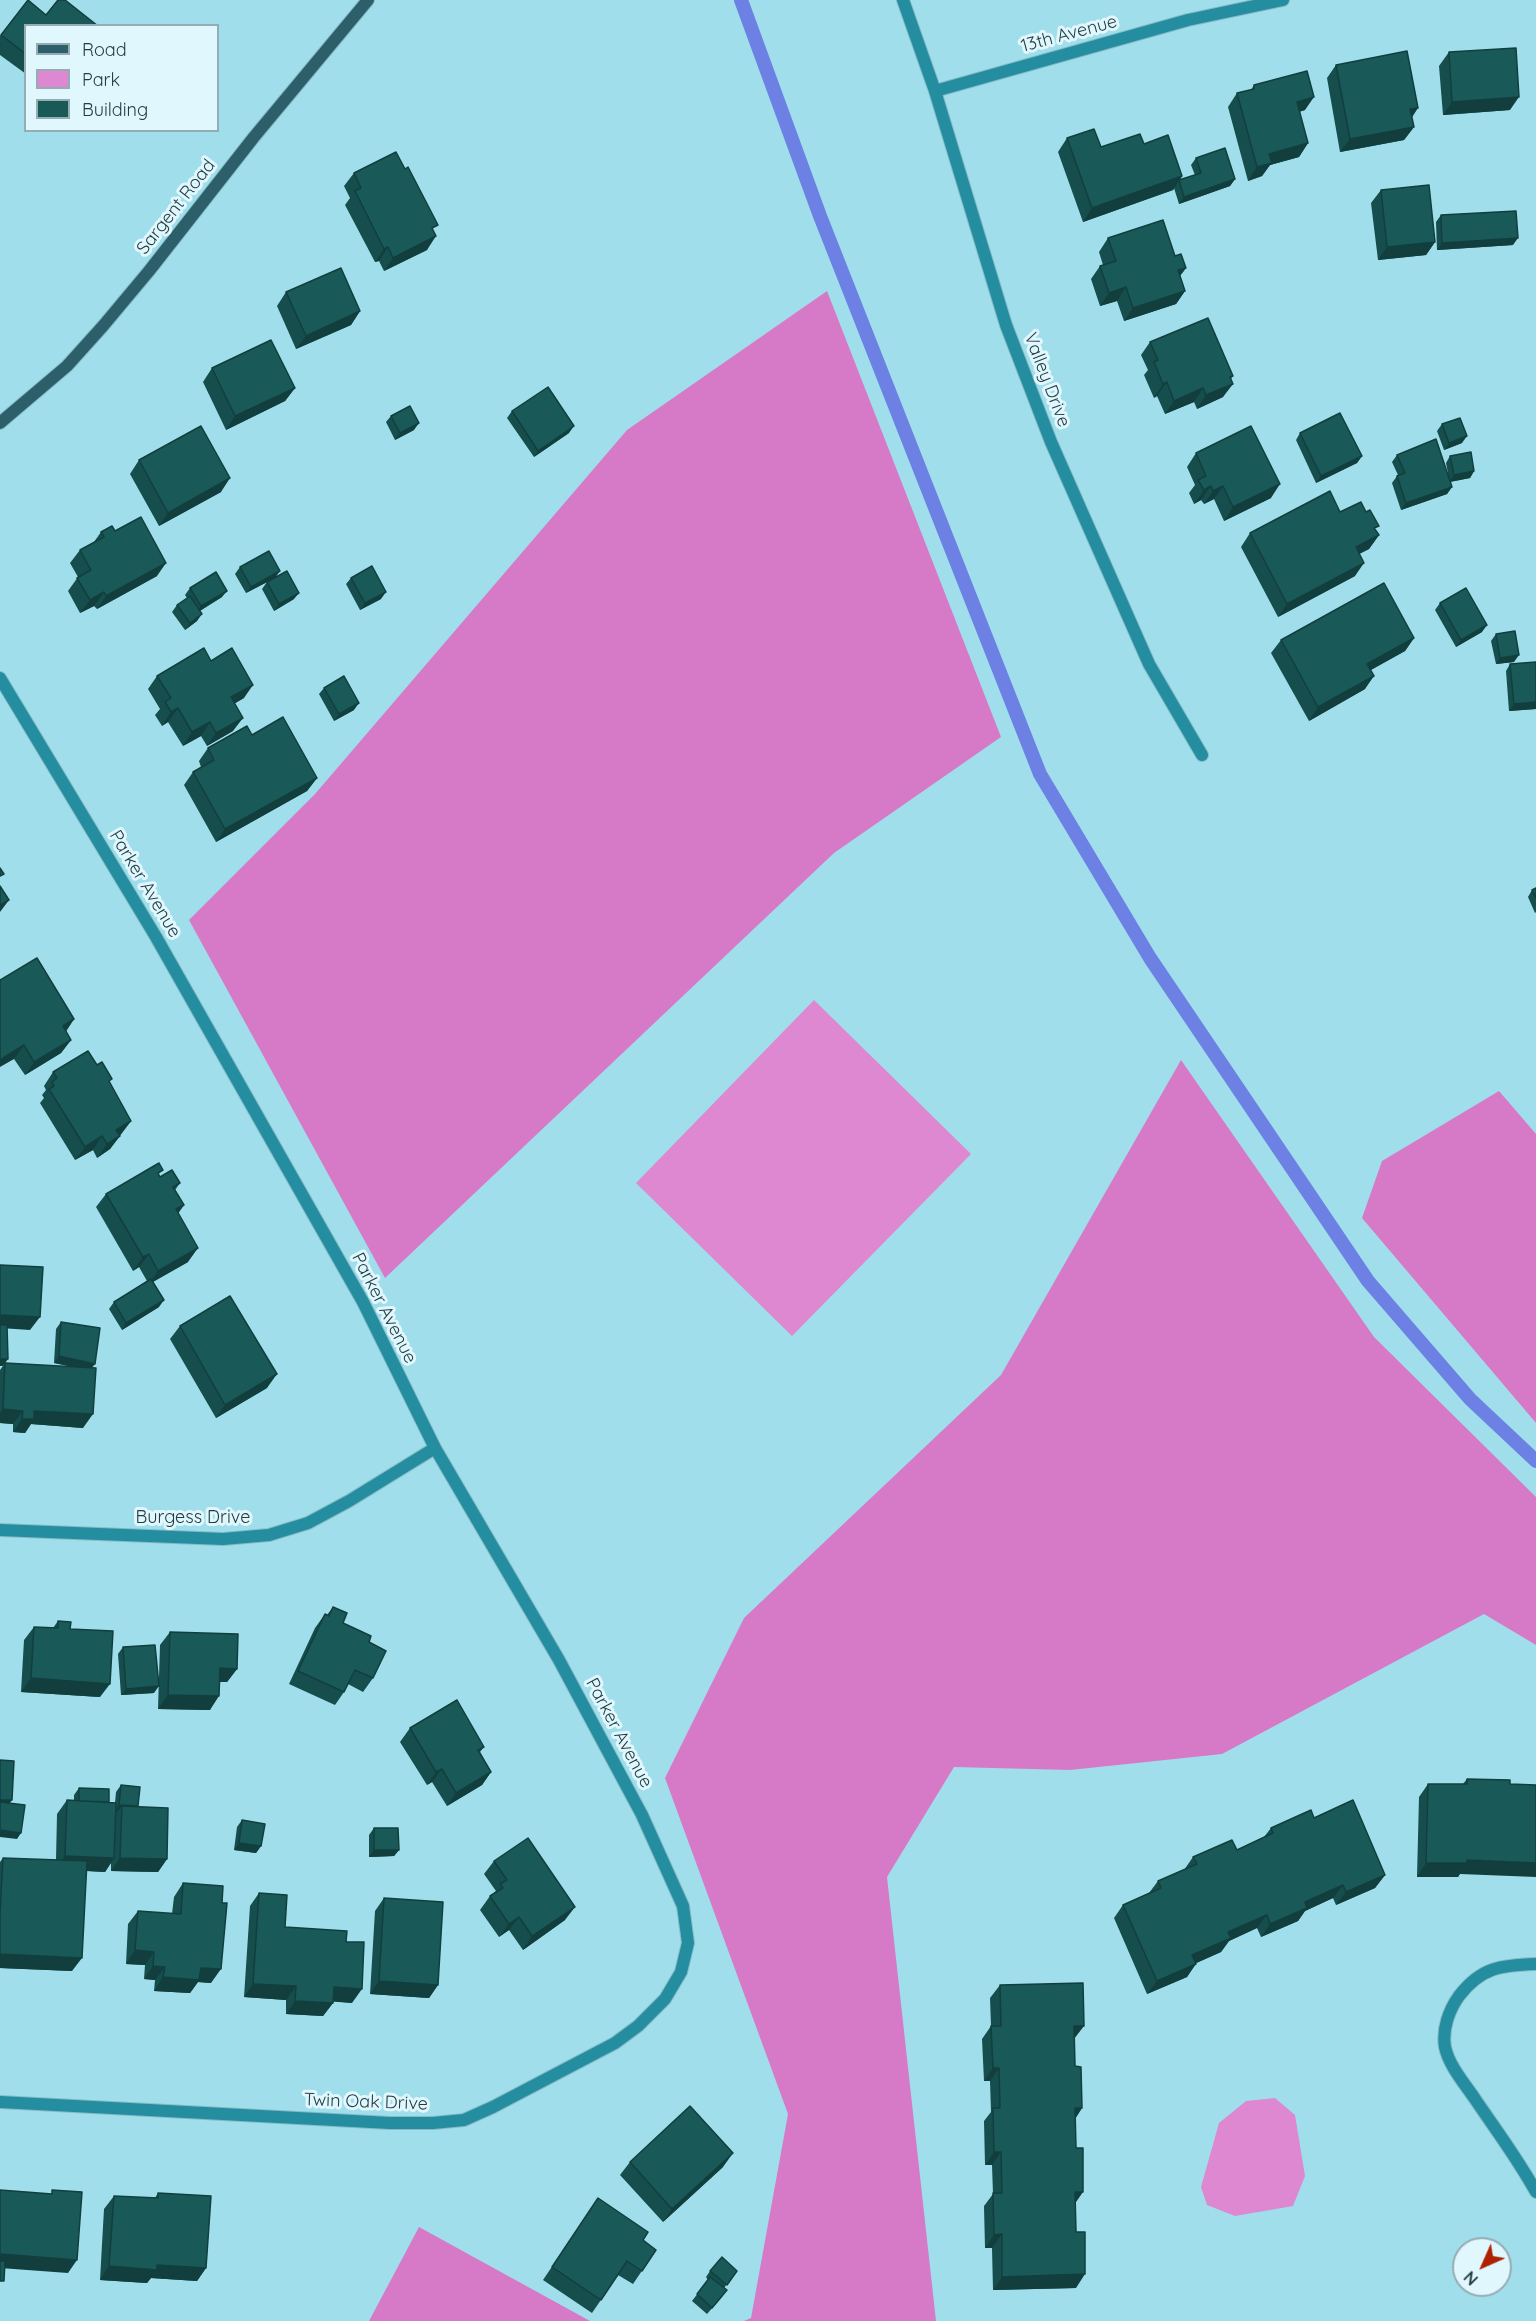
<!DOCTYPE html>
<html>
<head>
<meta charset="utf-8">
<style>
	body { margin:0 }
	#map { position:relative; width:1536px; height:2321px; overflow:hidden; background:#a1deeb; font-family:Quicksand,sans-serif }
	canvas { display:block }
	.legend { position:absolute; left:24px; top:24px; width:195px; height:108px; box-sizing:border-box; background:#e0f8fd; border:2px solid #95adb2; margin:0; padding:8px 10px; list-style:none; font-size:18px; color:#243d42 }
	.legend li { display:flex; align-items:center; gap:12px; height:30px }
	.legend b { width:30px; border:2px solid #95adb2 }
	.north { position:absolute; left:1452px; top:2237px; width:60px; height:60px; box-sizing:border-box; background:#e0f8fd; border:2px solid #95adb2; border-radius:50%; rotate:225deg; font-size:16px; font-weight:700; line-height:24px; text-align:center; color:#243d42 }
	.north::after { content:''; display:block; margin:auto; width:21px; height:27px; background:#af2201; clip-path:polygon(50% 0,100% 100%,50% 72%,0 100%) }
</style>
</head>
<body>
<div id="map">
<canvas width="1536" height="2321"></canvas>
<ul class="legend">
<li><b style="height:8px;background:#2c5f6a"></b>Road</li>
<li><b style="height:16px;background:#dd88d0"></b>Park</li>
<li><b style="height:16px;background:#195a59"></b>Building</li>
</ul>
<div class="north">N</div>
</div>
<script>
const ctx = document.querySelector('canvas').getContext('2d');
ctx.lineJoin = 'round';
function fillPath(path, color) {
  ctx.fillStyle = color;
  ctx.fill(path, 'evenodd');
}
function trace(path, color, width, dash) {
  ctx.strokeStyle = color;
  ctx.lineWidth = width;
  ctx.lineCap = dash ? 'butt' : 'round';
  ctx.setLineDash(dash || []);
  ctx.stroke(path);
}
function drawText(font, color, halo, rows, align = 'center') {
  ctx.font = font + ' Quicksand,sans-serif';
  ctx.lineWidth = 6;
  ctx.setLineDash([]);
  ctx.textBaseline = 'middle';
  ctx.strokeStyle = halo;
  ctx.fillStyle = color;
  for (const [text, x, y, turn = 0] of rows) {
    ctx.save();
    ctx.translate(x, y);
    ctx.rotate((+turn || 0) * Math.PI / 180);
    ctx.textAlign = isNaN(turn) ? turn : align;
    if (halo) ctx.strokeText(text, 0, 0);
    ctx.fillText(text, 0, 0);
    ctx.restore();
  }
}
const green = new Path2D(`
	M814,1000L971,1154L792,1336L636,1183Z
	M1275,2098L1295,2115L1305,2176L1293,2206L1235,2216L1207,2205L1201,2187L1219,2123L1246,2101Z`);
const forest = new Path2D(`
	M827,291L1001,737L834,853L385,1278L189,920L315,794L627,430Z
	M1181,1060L1374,1337L1536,1497V1645L1484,1614L1222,1754L1070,1770L954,1767L887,1877L936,2321H744L751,2318L788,2114L665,1778L744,1618L1001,1375Z
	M1499,1091L1536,1134V1423L1362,1218L1382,1161Z
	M419,2227L590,2321H369Z`);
const stream = new Path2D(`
	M741,0L820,216L1040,774L1150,958L1368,1281L1470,1399L1536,1461`);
const street = new Path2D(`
	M903,0L935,91L1006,325L1051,442L1149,664L1202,755
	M935,91L1188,20L1283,0
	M0,678L156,937L363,1302L435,1448L559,1660L642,1815L683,1906L688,1943L681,1972L665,1999L638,2026L615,2043L493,2107L464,2120L433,2123H390L0,2102
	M0,1530L223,1539L269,1535L308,1523L349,1501L435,1448
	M1536,1964C1502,1965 1481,1967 1459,1996C1449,2010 1442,2029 1445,2047C1449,2066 1465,2084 1475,2099C1496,2130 1518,2159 1536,2192`);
const secondary = new Path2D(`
	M0,423L67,366L103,326L149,271L254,137L368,0`);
const wall = new Path2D(`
	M28,0L46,15L26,26V74L0,55V36Z
	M1449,52L1510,110L1443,115L1439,66Z
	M1336,65L1412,117L1414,127L1404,140L1340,152L1327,78Z
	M1254,85L1305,110L1299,112L1308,143L1299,157L1270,165L1262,176L1248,181L1228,107L1237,93L1251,90Z
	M1067,138L1101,147L1144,144L1182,176L1180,180L1195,175L1191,165L1196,158L1235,179L1230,186L1179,204L1174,188L1173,190L1083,222L1058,152Z
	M354,173L434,231L427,250L384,271L379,261L375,262L345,205L350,198L344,186Z
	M1381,190L1435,242L1426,255L1378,260L1371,203Z
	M1441,215L1513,245L1437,250L1436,222Z
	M1108,238L1175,256L1186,268L1180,276L1185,291L1176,304L1124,321L1117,301L1100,306L1091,279L1100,266L1103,265L1099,252Z
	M286,292L360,311L351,325L296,349L277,306Z
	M1150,342L1230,379L1223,397L1197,409L1194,402L1165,414L1157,396L1154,398L1144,375L1148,370L1141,355Z
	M212,368L295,388L285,401L226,430L203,382Z
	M512,411L569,433L534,457L507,418Z
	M391,416L414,430L395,440L386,422Z
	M1442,424L1462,443L1444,450L1437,431Z
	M1300,433L1362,456L1357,463L1316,483L1296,440Z
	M1196,453L1271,498L1224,521L1214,499L1204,504L1201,500L1194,504L1189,493L1195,485L1187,467Z
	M1397,455L1448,473L1446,463L1450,456L1474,471L1470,478L1450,482L1452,487L1447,494L1401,510L1392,483L1397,476L1398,475L1392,462Z
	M139,460L221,492L159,526L130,474Z
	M1340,512L1376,530L1379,535L1369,549L1359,554L1355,576L1278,617L1241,547L1250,533Z
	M115,531L157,576L97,609L94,606L80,613L68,591L78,577L70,563L80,550L94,542L101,532Z
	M240,567L275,578L294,599L274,611L262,589L267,582L246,593L235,574Z
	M351,578L381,599L360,610L346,584Z
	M190,588L222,597L200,611L197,621L185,630L172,612L177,605L187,598L185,595Z
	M1440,603L1482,632L1456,647L1435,610Z
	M1496,634L1514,662L1496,664L1491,641Z
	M1414,638L1405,651L1371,670L1365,689L1309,721L1271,653L1281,640Z
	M211,661L244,698L235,703L233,731L207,746L201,736L183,746L168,722L162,726L155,715L160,709L148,689L157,676Z
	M1536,662V709L1509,711L1506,671L1510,664Z
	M324,688L354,710L334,721L319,694Z
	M252,735L317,778L307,791L216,842L184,785L193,772L201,767L199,761L208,748Z
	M1536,888V912L1535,913L1528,897L1532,890Z
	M0,980L74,1019L66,1031L71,1040L61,1053L25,1075L14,1059Z
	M97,1065L110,1083L131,1121L110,1149L97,1158L93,1150L75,1160L40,1103L44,1098L42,1095L46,1090L44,1086L53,1072Z
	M159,1176L160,1177L180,1183L175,1190L184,1205L178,1213L188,1262L153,1282L159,1307L122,1330L109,1309L114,1302L147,1281L139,1267L133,1271L96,1207L106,1194Z
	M61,1322L92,1368L83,1428L31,1424L25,1433L13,1432V1424L0,1423V1370L5,1363L72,1367L54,1363L56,1329Z
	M180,1326L267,1388L216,1418L170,1339Z
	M333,1607L343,1623L369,1642L373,1678L363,1692L348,1684L344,1692L335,1705L289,1684L315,1628L325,1614L327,1615Z
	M58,1621L70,1629L100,1697L21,1692L24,1640L34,1627L53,1628Z
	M170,1632L237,1669L227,1682H220L210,1710L158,1709L160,1645Z
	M123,1647L154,1693L121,1695L118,1654Z
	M410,1728L484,1747L480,1752L491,1772L482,1785L447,1806L432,1782L427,1785L400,1742Z
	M1467,1779L1510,1780L1458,1877H1417L1419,1797L1428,1784H1463Z
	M121,1785L138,1806L167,1859L158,1872L111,1871V1863L105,1872L86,1871L72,1971L0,1968V1862L3,1858L56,1860L57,1814L67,1800L74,1801V1795L79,1788L109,1802L115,1803L116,1792Z
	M242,1820L261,1846L256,1853L234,1850L237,1827Z
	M374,1828L399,1850L394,1856L369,1857V1835Z
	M1271,1828L1385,1875L1375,1888L1336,1905L1333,1898L1305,1911L1298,1921L1261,1937L1257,1928L1229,1941L1221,1952L1196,1963L1187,1977L1147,1994L1114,1918L1123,1905L1149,1893L1158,1881L1184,1870L1193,1857L1237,1850L1264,1837Z
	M494,1861L565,1920L523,1950L509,1930L499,1937L480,1910L490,1896L496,1891L484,1874Z
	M183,1883L211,1983L198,1982L190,1993L154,1991L155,1980L144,1979L145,1965L126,1964L128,1924L138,1911L172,1914L174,1897Z
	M259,1893L285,1927L346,1942L352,2003L333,2001V2003L323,2016L286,2014V2000L244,1997L250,1906Z
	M384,1898L438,1985L429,1998L370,1994L375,1911Z
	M1000,1985L1074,2039L1075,2066L1082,2108L1075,2119V2204L1076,2288L993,2290L992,2248H985L984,2206L993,2194L992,2165H985L984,2121L991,2112L990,2081H984L982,2039L991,2026L990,1998Z
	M630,2162L723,2167L663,2222L620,2175Z
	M158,2193L206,2268L197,2281L151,2278L147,2283L100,2280L104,2209L114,2196L155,2198Z
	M598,2198L643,2240L656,2250L633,2284L618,2275L592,2313L543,2280Z
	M710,2271H737L724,2288L722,2297L707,2314L692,2301L708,2280L706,2277Z`);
const shadedWall = new Path2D(`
	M1314,97L1305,110L1287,115L1297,102Z
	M1519,97L1510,110L1443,115L1452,102Z
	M1418,108L1409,122L1410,109Z
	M1414,127L1404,140L1340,152L1350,139Z
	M1308,143L1299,157L1270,165L1262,176L1248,181L1257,167L1269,154Z
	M1182,176L1173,190L1083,222L1092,208Z
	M1235,179L1230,186L1179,204L1184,197Z
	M436,236L427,250L384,271L393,258Z
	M1518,238L1513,245L1437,250L1442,243Z
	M1435,242L1426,255L1378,260L1387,247Z
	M388,247L379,261L375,262L384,249Z
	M1186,268L1176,281L1178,270Z
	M1126,287L1117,301L1100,306L1109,293Z
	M1185,291L1176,304L1124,321L1133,308Z
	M360,311L351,325L296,349L306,336Z
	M1233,376L1224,388L1233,384L1223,397L1197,409L1206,395Z
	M1167,382L1157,396L1154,398L1163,384Z
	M295,388L285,401L226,430L235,416Z
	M1203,388L1194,402L1165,414L1174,401Z
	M419,423L414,430L395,440L400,433Z
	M574,426L569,433L534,457L538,451Z
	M1467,436L1462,443L1444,450L1449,443Z
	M1362,456L1357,463L1316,483L1321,476Z
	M1474,471L1470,478L1449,482L1454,475Z
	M230,478L221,492L159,526L168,513Z
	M1280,484L1271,498L1224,521L1233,507Z
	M1211,486L1201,500L1194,504L1204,490Z
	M1223,486L1214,499L1204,504L1213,491Z
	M1452,487L1447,494L1401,510L1406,503Z
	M1379,535L1369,549L1347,560L1356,547Z
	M166,563L157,576L97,609L106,596Z
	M1364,563L1355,576L1278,617L1287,604Z
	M280,571L275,578L246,593L251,587Z
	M227,591L222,597L196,613L201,606Z
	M104,592L94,606L80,613L90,600Z
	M386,592L381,599L360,610L365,603Z
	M299,593L294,599L274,611L279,604Z
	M202,614L197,621L185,630L190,623Z
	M1487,625L1482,632L1456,647L1461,640Z
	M1414,638L1405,651L1358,677L1367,664Z
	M1519,655L1514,662L1496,664L1500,658Z
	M1374,676L1365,689L1309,721L1318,707Z
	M253,685L244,698L222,711L231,697Z
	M1536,702V709L1509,711L1514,704Z
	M359,703L354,710L334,721L339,714Z
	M178,708L168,722L162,726L171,712Z
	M243,718L233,731L207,746L216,733Z
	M210,722L201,736L183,746L192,732Z
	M317,778L307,791L216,842L225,829Z
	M9,900L0,912V905Z
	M74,1019L65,1033L63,1026Z
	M71,1040L61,1053L25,1075L34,1062Z
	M24,1045L14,1059L0,1067V1060Z
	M131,1121L121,1134L107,1144L116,1130Z
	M102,1136L93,1150L75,1160L85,1147Z
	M120,1136L110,1149L97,1158L107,1144Z
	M184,1205L175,1218L176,1209Z
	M198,1248L188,1262L149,1284L158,1271Z
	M149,1254L139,1267L133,1271L143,1257Z
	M164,1300L159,1307L122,1330L126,1323Z
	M0,1315L40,1317L30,1330L0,1328Z
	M59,1356L95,1364L90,1370L54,1363Z
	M0,1359H8L3,1366H0Z
	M277,1374L267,1388L216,1418L225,1405Z
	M3,1409L23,1411L13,1424L0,1423V1413Z
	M34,1411L93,1414L83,1428L31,1424L25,1433L13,1432L22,1419Z
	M220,1668L237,1669L227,1682H210Z
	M31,1678L110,1684L100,1697L21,1692Z
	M159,1686L154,1693L121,1695L126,1689Z
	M168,1695L219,1696L210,1710L158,1709Z
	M442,1769L432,1782L427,1785L436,1772Z
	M491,1772L482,1785L447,1806L456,1793Z
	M0,1800H12L7,1807H0Z
	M119,1805L122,1806L117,1812H115Z
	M0,1830L21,1833L17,1839L0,1837Z
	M239,1843L261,1846L256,1853L234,1850Z
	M374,1850H399L394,1856L369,1857Z
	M65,1856L114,1858L105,1872L55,1869Z
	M120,1858L167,1859L158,1872L111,1871Z
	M1467,1860L1536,1863V1877L1460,1874L1458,1877H1417L1426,1863Z
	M1385,1875L1375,1888L1336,1905L1346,1892Z
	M1343,1885L1333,1898L1305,1911L1298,1921L1261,1937L1270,1924L1305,1902Z
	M575,1907L565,1920L523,1950L532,1936Z
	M1267,1915L1257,1928L1229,1941L1221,1952L1183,1969L1192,1955L1228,1932Z
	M519,1917L509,1930L499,1937L509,1924Z
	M135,1950L154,1952L145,1965L126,1964Z
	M0,1954L82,1958L72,1971L0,1968Z
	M1196,1964L1187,1977L1147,1994L1157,1981Z
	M153,1966L165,1967L155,1980L144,1979Z
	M201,1968L221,1969L211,1983L198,1982L190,1993L154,1991L163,1977Z
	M379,1981L438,1985L429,1998L370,1994Z
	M253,1984L296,1986L286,2000L244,1997Z
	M334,1987L362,1989L352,2003L325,2001Z
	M295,2001L333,2003L323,2016L286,2014Z
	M1074,2026H1084L1074,2039Z
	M993,2068H999L990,2081H984Z
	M1075,2108H1082L1073,2122Z
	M994,2152H1001L992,2165H985Z
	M733,2153L723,2167L663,2222L672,2209Z
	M1075,2192H1083L1074,2205Z
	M1002,2234L992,2248H985L994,2235Z
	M0,2254L77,2260L68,2273L0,2268Z
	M157,2265L206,2268L197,2281L151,2278L147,2283L100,2280L109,2266Z
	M1085,2274L1076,2288L993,2290L1002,2277Z`);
const building = new Path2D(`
	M28,0L46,15L58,0H65L98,26H26V54L1,35Z
	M1516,48L1519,97L1452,102L1449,52Z
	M1407,51L1418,108L1410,109L1414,127L1350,139L1336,65Z
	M1307,71L1314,97L1297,102L1308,143L1269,154L1272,163L1257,167L1237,93L1254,89V85Z
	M1094,129L1101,147L1140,134L1144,144L1168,135L1182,176L1092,208L1067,138Z
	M1225,148L1235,179L1184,197L1179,180L1201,173L1196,158Z
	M396,152L405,169L408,167L438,225L432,228L436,236L393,258L388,247L384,249L355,191L361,188L354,173Z
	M1429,185L1435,242L1387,247L1381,190Z
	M1516,211L1518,238L1442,243L1441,215Z
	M1163,220L1175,256L1181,254L1186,268L1178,270L1185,291L1133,308L1126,287L1109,293L1100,266L1116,261L1108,238Z
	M341,268L360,311L306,336L286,292Z
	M1208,318L1233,376L1230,377L1233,384L1206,395L1203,388L1174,401L1167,382L1163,384L1154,362L1158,360L1150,342Z
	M271,340L295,388L235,416L212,368Z
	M548,387L574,426L538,451L512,411Z
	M410,406L419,423L400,433L391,416Z
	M1340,413L1362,456L1321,476L1300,433Z
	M1460,418L1467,436L1449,443L1442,424Z
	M201,426L230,478L168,513L139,460Z
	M1251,426L1280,484L1233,507L1223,486L1213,491L1211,486L1204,490L1198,480L1206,476L1196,453Z
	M1436,439L1452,487L1406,503L1397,476L1405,473L1397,455Z
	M1471,452L1474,471L1454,475L1450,456Z
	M1330,491L1340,512L1361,502L1366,512L1370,510L1379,526L1374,528L1379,535L1356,547L1364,563L1287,604L1250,533Z
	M141,517L166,563L106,596L104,592L90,600L77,578L91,570L80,550L104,537L101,532L112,526L115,531Z
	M269,551L280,571L251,587L240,567Z
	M372,566L386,592L365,603L351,578Z
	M287,571L299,593L279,604L267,582Z
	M216,572L227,591L201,606L190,588Z
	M1384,583L1414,638L1367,664L1374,676L1318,707L1281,640Z
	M1466,588L1487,625L1461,640L1440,603Z
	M190,596L202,614L190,623L177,605Z
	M1515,631L1519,655L1500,658L1496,634Z
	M204,648L211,661L232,648L253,685L231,697L243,718L216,733L210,722L192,732L178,708L171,712L165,702L171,698L157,676Z
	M1536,662V702L1514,704L1510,664Z
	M344,676L359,703L339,714L324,688Z
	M283,717L317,778L225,829L193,772L214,760L208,748L247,726L252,735Z
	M0,868L4,874L0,876Z
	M0,886L9,900L0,905Z
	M1536,888V898L1532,890Z
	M37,958L74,1019L63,1026L71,1040L34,1062L24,1045L0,1060V980Z
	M88,1051L97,1065L102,1062L112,1079L109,1081L131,1121L116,1130L120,1136L107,1144L102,1136L85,1147L49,1089L54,1086L52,1082L57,1078L53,1072Z
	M159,1163L163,1170L158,1173L160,1177L172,1170L180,1183L173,1187L184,1205L176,1209L198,1248L158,1271L149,1254L143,1257L106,1194Z
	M0,1265L43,1267L40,1317L0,1315Z
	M151,1279L164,1300L126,1323L114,1302Z
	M230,1296L277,1374L225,1405L180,1326Z
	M61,1322L100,1328L95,1364L59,1356Z
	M0,1325H7L8,1359H0Z
	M5,1363L96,1368L93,1414L34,1411V1419H22L23,1411L3,1409Z
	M333,1607L347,1613L343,1623L371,1636L369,1642L386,1651L373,1678L355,1670L344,1692L298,1671L325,1614L329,1616Z
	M58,1621L71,1622L70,1629L113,1631L110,1684L31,1678L34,1627L58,1628Z
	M170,1632L238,1634L237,1669L220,1668L219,1696L168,1695Z
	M155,1645L159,1686L126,1689L123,1647Z
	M457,1700L484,1747L478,1750L491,1772L456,1793L442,1769L436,1772L410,1728Z
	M0,1760L14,1761L12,1800H0Z
	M1467,1779L1510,1780V1784L1536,1785V1863L1467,1860V1863H1426L1428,1784H1467Z
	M121,1785L140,1787L138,1806L119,1805Z
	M79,1788L109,1789V1802L79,1801Z
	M67,1800L116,1803L114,1858L65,1856Z
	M1353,1800L1385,1875L1346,1892L1343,1885L1305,1902L1307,1908L1270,1924L1267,1915L1228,1932L1231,1938L1192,1955L1196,1964L1157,1981L1123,1905L1161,1888L1158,1881L1197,1864L1193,1857L1232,1840L1237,1850L1273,1833L1271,1828L1311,1810L1314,1818Z
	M0,1802L25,1805L21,1833L0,1830Z
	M122,1806L168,1808L167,1859L120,1858Z
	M242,1820L265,1824L261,1846L239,1843Z
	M374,1828H398L399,1850H374Z
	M528,1838L575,1907L532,1936L519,1917L509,1924L490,1896L503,1888L500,1884L507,1880L494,1861Z
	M3,1858L87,1861L82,1958L0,1954V1914Z
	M183,1883L223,1886L222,1903H227L221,1969L201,1968L199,1980L163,1977L165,1967L153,1966L154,1952L135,1950L138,1911L181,1914Z
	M259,1893L287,1895L285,1927L347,1931L346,1942H364L362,1989L334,1987L333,2003L295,2001L296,1986L253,1984Z
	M384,1898L443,1902L438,1985L379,1981Z
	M1083,1983L1084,2026H1074L1075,2066L1081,2067L1082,2108H1075L1076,2148H1083V2192H1075L1076,2232H1085V2274L1002,2277V2234L994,2235L993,2193H1002L1001,2152H994L993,2108H1000L999,2068H993L991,2026H1001L1000,1985Z
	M690,2106L733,2153L672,2209L630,2162Z
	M0,2190L52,2194V2190L82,2192L77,2260L0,2254Z
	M158,2193L211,2196L206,2268L157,2265V2270L109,2266L114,2196L158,2198Z
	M598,2198L648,2232L643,2240L656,2250L642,2271L627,2261L601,2300L552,2267Z
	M722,2257L737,2271L727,2285L710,2271Z
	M0,2261H5L4,2281H0Z
	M710,2277L727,2290L712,2308L697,2294Z`);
const streetNames = [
	["13th Avenue",1069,34,-15],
	["Sargent Road",176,207,-52],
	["Valley Drive",1047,380,69],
	["Parker Avenue",145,884,59],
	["Parker Avenue",384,1308,63],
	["Burgess Drive",193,1518],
	["Parker Avenue",619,1733,62],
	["Twin Oak Drive",366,2102,2]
];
fillPath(green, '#dd88d0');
fillPath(forest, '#d67ac8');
trace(stream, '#6d80e3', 14);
trace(street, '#86bbc6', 14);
trace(secondary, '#86bbc6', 14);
trace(street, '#248da0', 12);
trace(secondary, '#2c5f6a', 12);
fillPath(wall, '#164d4d');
fillPath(shadedWall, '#123f3e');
fillPath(building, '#195a59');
trace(building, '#123f3e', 1.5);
drawText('18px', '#243d42', '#e0f8fd', streetNames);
</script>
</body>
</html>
